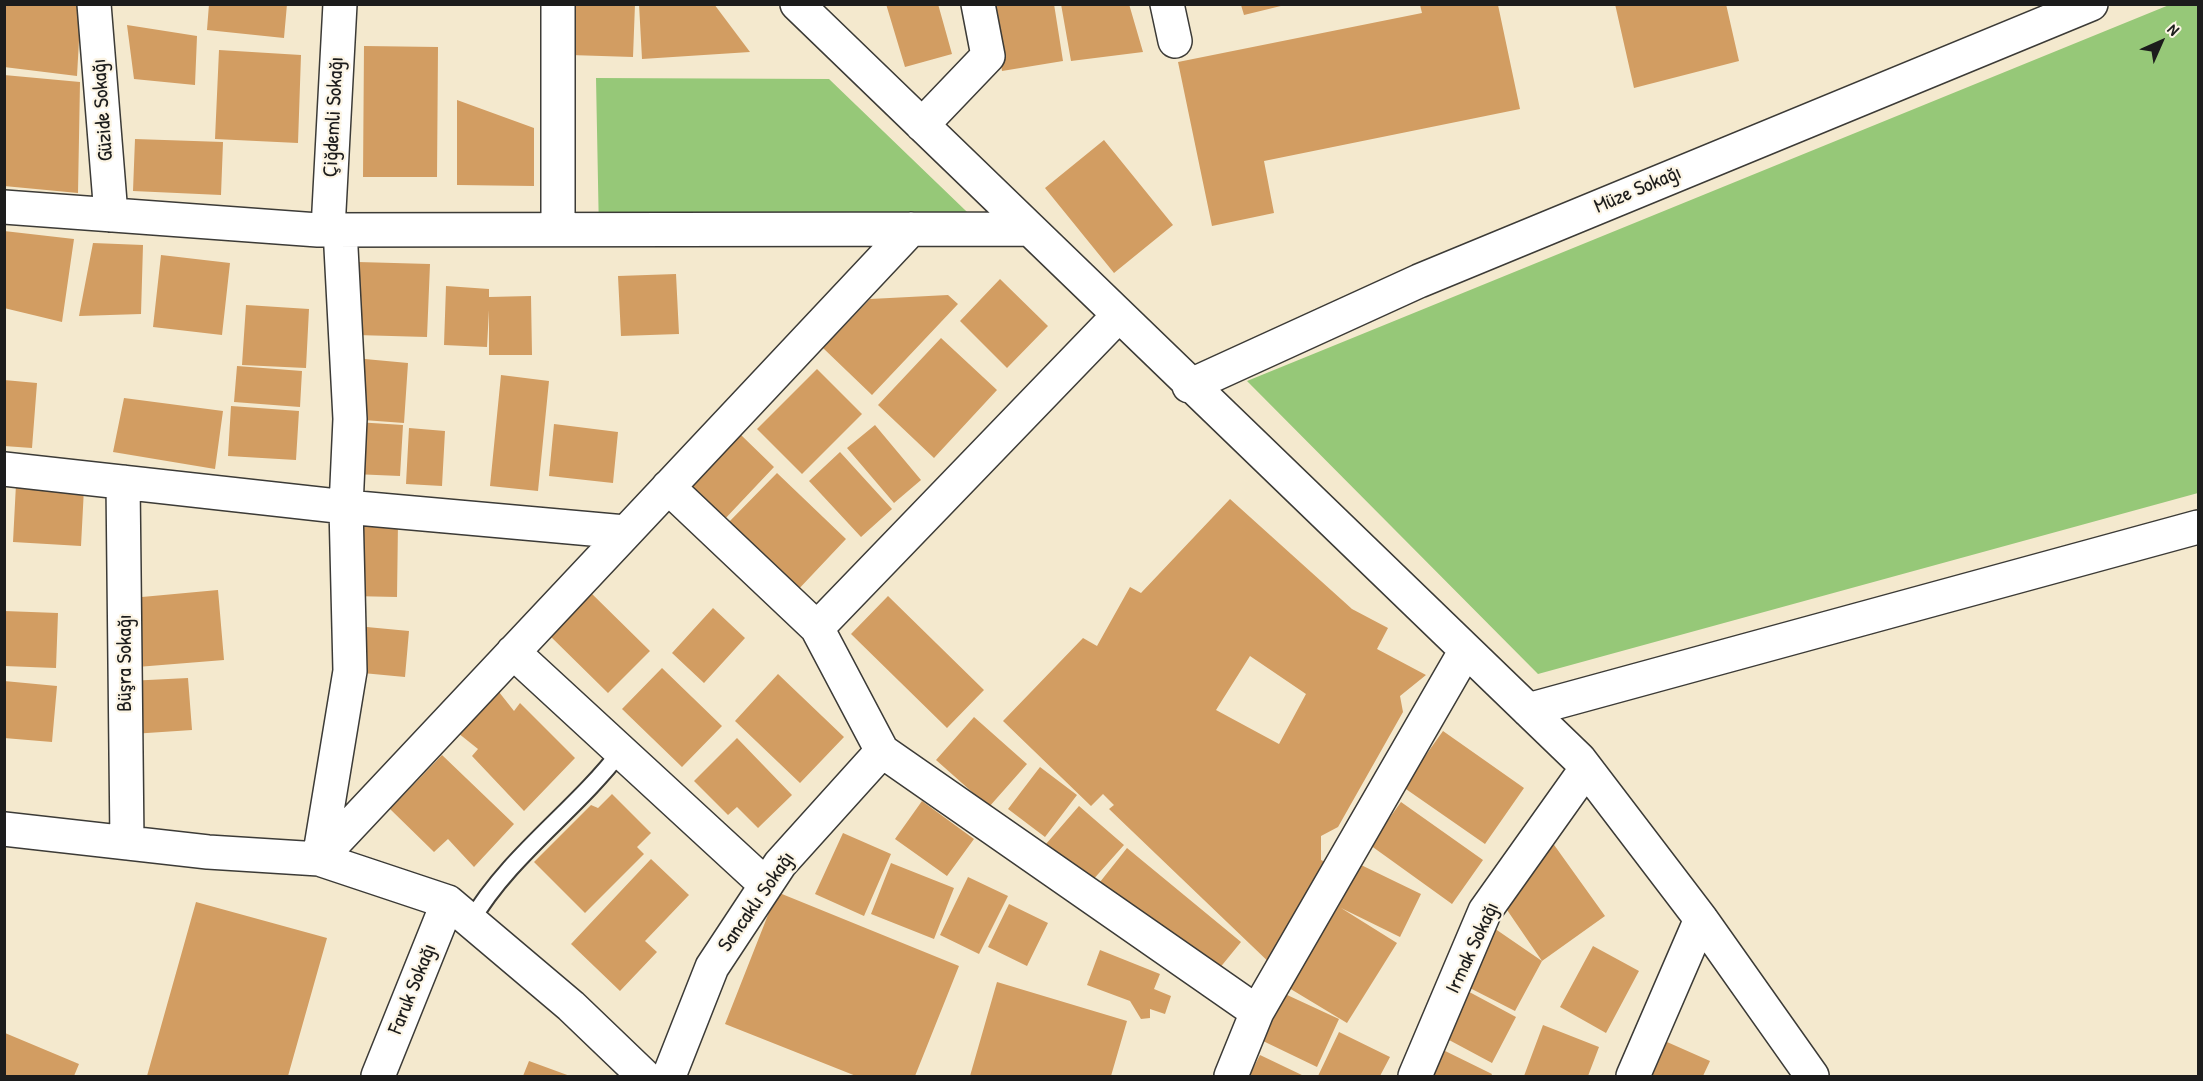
<!DOCTYPE html>
<html>
<head>
<meta charset="utf-8">
<style>
	body { margin:0 }
	#map { position:relative; width:2203px; height:1081px; overflow:hidden; background:#f4e9ce; font-family:"Patrick Hand",sans-serif }
	canvas { display:block }
	.frame { position:absolute; inset:0; border:6px solid #1c1c1c; pointer-events:none }
	.north { position:absolute; left:2131px; top:12px; width:60px; height:60px; -webkit-text-stroke:4px #fcf5e5; paint-order:stroke; rotate:45deg; font-size:16px; font-weight:700; line-height:24px; text-align:center; color:#1c1c1c }
	.north::after { content:''; display:block; margin:auto; width:21px; height:27px; background:#1c1c1c; clip-path:polygon(50% 0,100% 100%,50% 72%,0 100%) }
</style>
</head>
<body>
<div id="map">
<canvas width="2203" height="1081"></canvas>
<div class="frame"></div>
<div class="north">N</div>
</div>
<script>
const ctx = document.querySelector('canvas').getContext('2d');
ctx.lineJoin = 'round';
function fillPath(path, color) {
  ctx.fillStyle = color;
  ctx.fill(path, 'evenodd');
}
function trace(path, color, width, dash) {
  ctx.strokeStyle = color;
  ctx.lineWidth = width;
  ctx.lineCap = dash ? 'butt' : 'round';
  ctx.setLineDash(dash || []);
  ctx.stroke(path);
}
function drawText(font, color, halo, rows, align = 'center') {
  ctx.font = font + ' "Patrick Hand",sans-serif';
  ctx.lineWidth = 4.5;
  ctx.setLineDash([]);
  ctx.textBaseline = 'middle';
  ctx.strokeStyle = halo;
  ctx.fillStyle = color;
  for (const [text, x, y, turn = 0] of rows) {
    ctx.save();
    ctx.translate(x, y);
    ctx.rotate((+turn || 0) * Math.PI / 180);
    ctx.textAlign = isNaN(turn) ? turn : align;
    if (halo) ctx.strokeText(text, 0, 0);
    ctx.fillText(text, 0, 0);
    ctx.restore();
  }
}
const green = new Path2D(`
	M2169,5H2198V493L1538,674L1247,381Z
	M596,78L829,79L992,236L599,234Z`);
const building = new Path2D(`
	M209,4H287L284,38L207,30Z
	M571,4H635L633,57L570,55Z
	M639,4H714L750,52L642,59Z
	M886,4H938L952,54L905,67Z
	M991,4H1054L1063,61L1002,71Z
	M1061,4H1129L1143,52L1071,61Z
	M1615,4H1726L1739,61L1634,88Z
	M4,5H81L77,76L4,67Z
	M1241,5H1285L1244,15Z
	M1420,5H1498L1520,109L1264,161L1274,213L1212,226L1178,62L1422,13Z
	M127,25L197,36L195,85L134,79Z
	M364,46L438,47L437,177H363Z
	M219,50L301,55L298,143L215,139Z
	M4,75L80,82L78,193L4,186Z
	M457,100L534,128V186L457,185Z
	M135,139L223,142L221,195L133,191Z
	M1104,140L1173,225L1114,273L1045,188Z
	M4,231L74,239L62,322L4,308Z
	M93,243L143,245L141,314L79,316Z
	M161,255L230,263L222,335L153,327Z
	M358,262L430,264L427,337L356,335Z
	M676,274L679,334L621,336L618,276Z
	M1000,279L1048,326L1007,368L960,321Z
	M446,286L489,289V297L531,296L532,355H489V310L487,347L444,345Z
	M948,295L958,304L872,395L823,348L870,299Z
	M246,305L309,309L306,368L242,365Z
	M941,338L997,390L934,458L878,405Z
	M354,358L408,363L404,423L350,419Z
	M237,366L302,371L300,407L234,402Z
	M817,369L862,414L802,474L757,429Z
	M501,375L549,381L538,491L490,486Z
	M4,380L37,383L32,448L4,446Z
	M124,398L223,411L215,469L113,452Z
	M231,406L299,411L296,460L228,456Z
	M356,422L403,425L400,476L353,474Z
	M554,424L618,432L613,483L549,476Z
	M875,425L921,480L894,503L847,448Z
	M409,428L445,431L442,486L406,484Z
	M740,434L774,467L722,522L688,489Z
	M840,452L892,509L861,537L809,481Z
	M777,473L846,539L795,593L726,525Z
	M16,484L84,488L81,546L13,542Z
	M1230,499L1352,609L1388,628L1377,649L1426,675L1400,696L1403,712L1338,827L1321,836V860L1331,865L1275,968L1109,809L1114,805L1103,794L1091,806L1003,721L1083,638L1097,646L1130,587L1141,593ZM1250,656L1306,694L1279,744L1216,710Z
	M351,522H398L397,597L351,596Z
	M587,589L650,651L608,693L545,631Z
	M218,590L224,660L137,667L131,598Z
	M888,596L984,690L947,728L851,634Z
	M713,608L745,638L704,683L672,653Z
	M4,611L58,613L56,668L4,666Z
	M356,626L409,631L405,677L352,672Z
	M662,668L722,726L682,767L622,709Z
	M778,674L844,737L800,783L735,721Z
	M188,678L192,730L132,734L128,681Z
	M4,681L57,686L52,742L4,738Z
	M499,692L514,711L520,703L575,758L524,811L472,756L478,749L458,733Z
	M974,717L1027,764L989,807L936,760Z
	M1443,731L1524,788L1485,844L1403,787Z
	M737,738L792,795L758,828L737,807L728,815L694,781Z
	M442,755L514,824L474,867L448,839L434,852L390,809Z
	M1040,767L1077,795L1045,837L1008,809Z
	M612,794L651,833L637,847L644,854L585,913L534,862L591,805L598,808Z
	M922,801L974,839L947,876L895,839Z
	M1401,802L1483,860L1452,904L1370,845Z
	M1079,806L1124,845L1091,882L1046,844Z
	M843,833L891,854L864,916L815,894Z
	M1552,842L1605,916L1542,961L1515,1011L1462,984L1491,926L1542,961L1505,907Z
	M1127,848L1241,942L1214,975L1100,882Z
	M651,859L689,895L645,941L657,952L620,991L571,944Z
	M891,863L954,888L934,939L871,914Z
	M1359,864L1421,894L1400,937L1341,908L1397,943L1347,1023L1289,988L1338,907Z
	M968,877L1008,896L979,954L940,935Z
	M777,892L959,966L915,1076H856L725,1024Z
	M196,902L327,938L288,1076H147Z
	M1009,904L1048,923L1027,966L988,947Z
	M1593,946L1639,971L1606,1033L1560,1007Z
	M1100,950L1160,974L1154,989L1171,996L1165,1014L1150,1009V1018L1141,1019L1130,1001L1087,985Z
	M997,982L1127,1021L1111,1076H970Z
	M1460,987L1516,1017L1492,1063L1436,1033Z
	M1285,994L1339,1019L1317,1067L1263,1041Z
	M1543,1025L1599,1047L1588,1076H1524Z
	M1339,1032L1390,1057L1380,1076H1318Z
	M5,1033L79,1064L74,1076H5Z
	M1658,1038L1710,1061L1703,1076H1640Z
	M1437,1047L1492,1074L1491,1076H1423Z
	M1260,1055L1304,1076H1249Z
	M529,1061L570,1076H523Z`);
const lane = new Path2D(`
	M471,921C509,856 575,811 621,751`);
const street = new Path2D(`
	M94,4L111,215
	M797,4L1579,759L1701,919L1812,1076
	M1167,4L1175,41
	M922,125L988,56L978,4
	M4,207L318,230L1030,229
	M328,229L340,4
	M340,229L350,419L346,507L350,671L319,859L911,229
	M558,229V4
	M1189,386L1419,281L2091,4
	M4,469L346,507L625,532
	M123,482L127,843
	M668,487L817,628L1118,316
	M817,628L882,751L1257,1012L1466,650
	M513,652L766,885
	M1528,710L2198,527
	M4,829L208,852L319,859L448,902L571,1006L644,1076
	M378,1076L448,902
	M669,1076L712,967L780,864L882,751
	M1231,1076L1257,1012
	M1415,1076L1485,911L1586,769
	M1633,1076L1701,919`);
const streetNames = [
	["Güzide Sokağı",103,110,-94],
	["Çiğdemli Sokağı",334,117,-87],
	["Müze Sokağı",1638,190,-23],
	["Büşra Sokağı",125,663,-90],
	["Sancaklı Sokağı",757,902,-55],
	["Irmak Sokağı",1473,948,-65],
	["Faruk Sokağı",413,989,-68]
];
fillPath(green, '#96c878');
fillPath(building, '#d29d62');
trace(lane, '#3c3b37', 20);
trace(street, '#3c3b37', 36);
trace(lane, '#fff', 16);
trace(street, '#fff', 33);
drawText('21px', '#1c1c1c', '#fcf5e5', streetNames);
</script>
</body>
</html>
